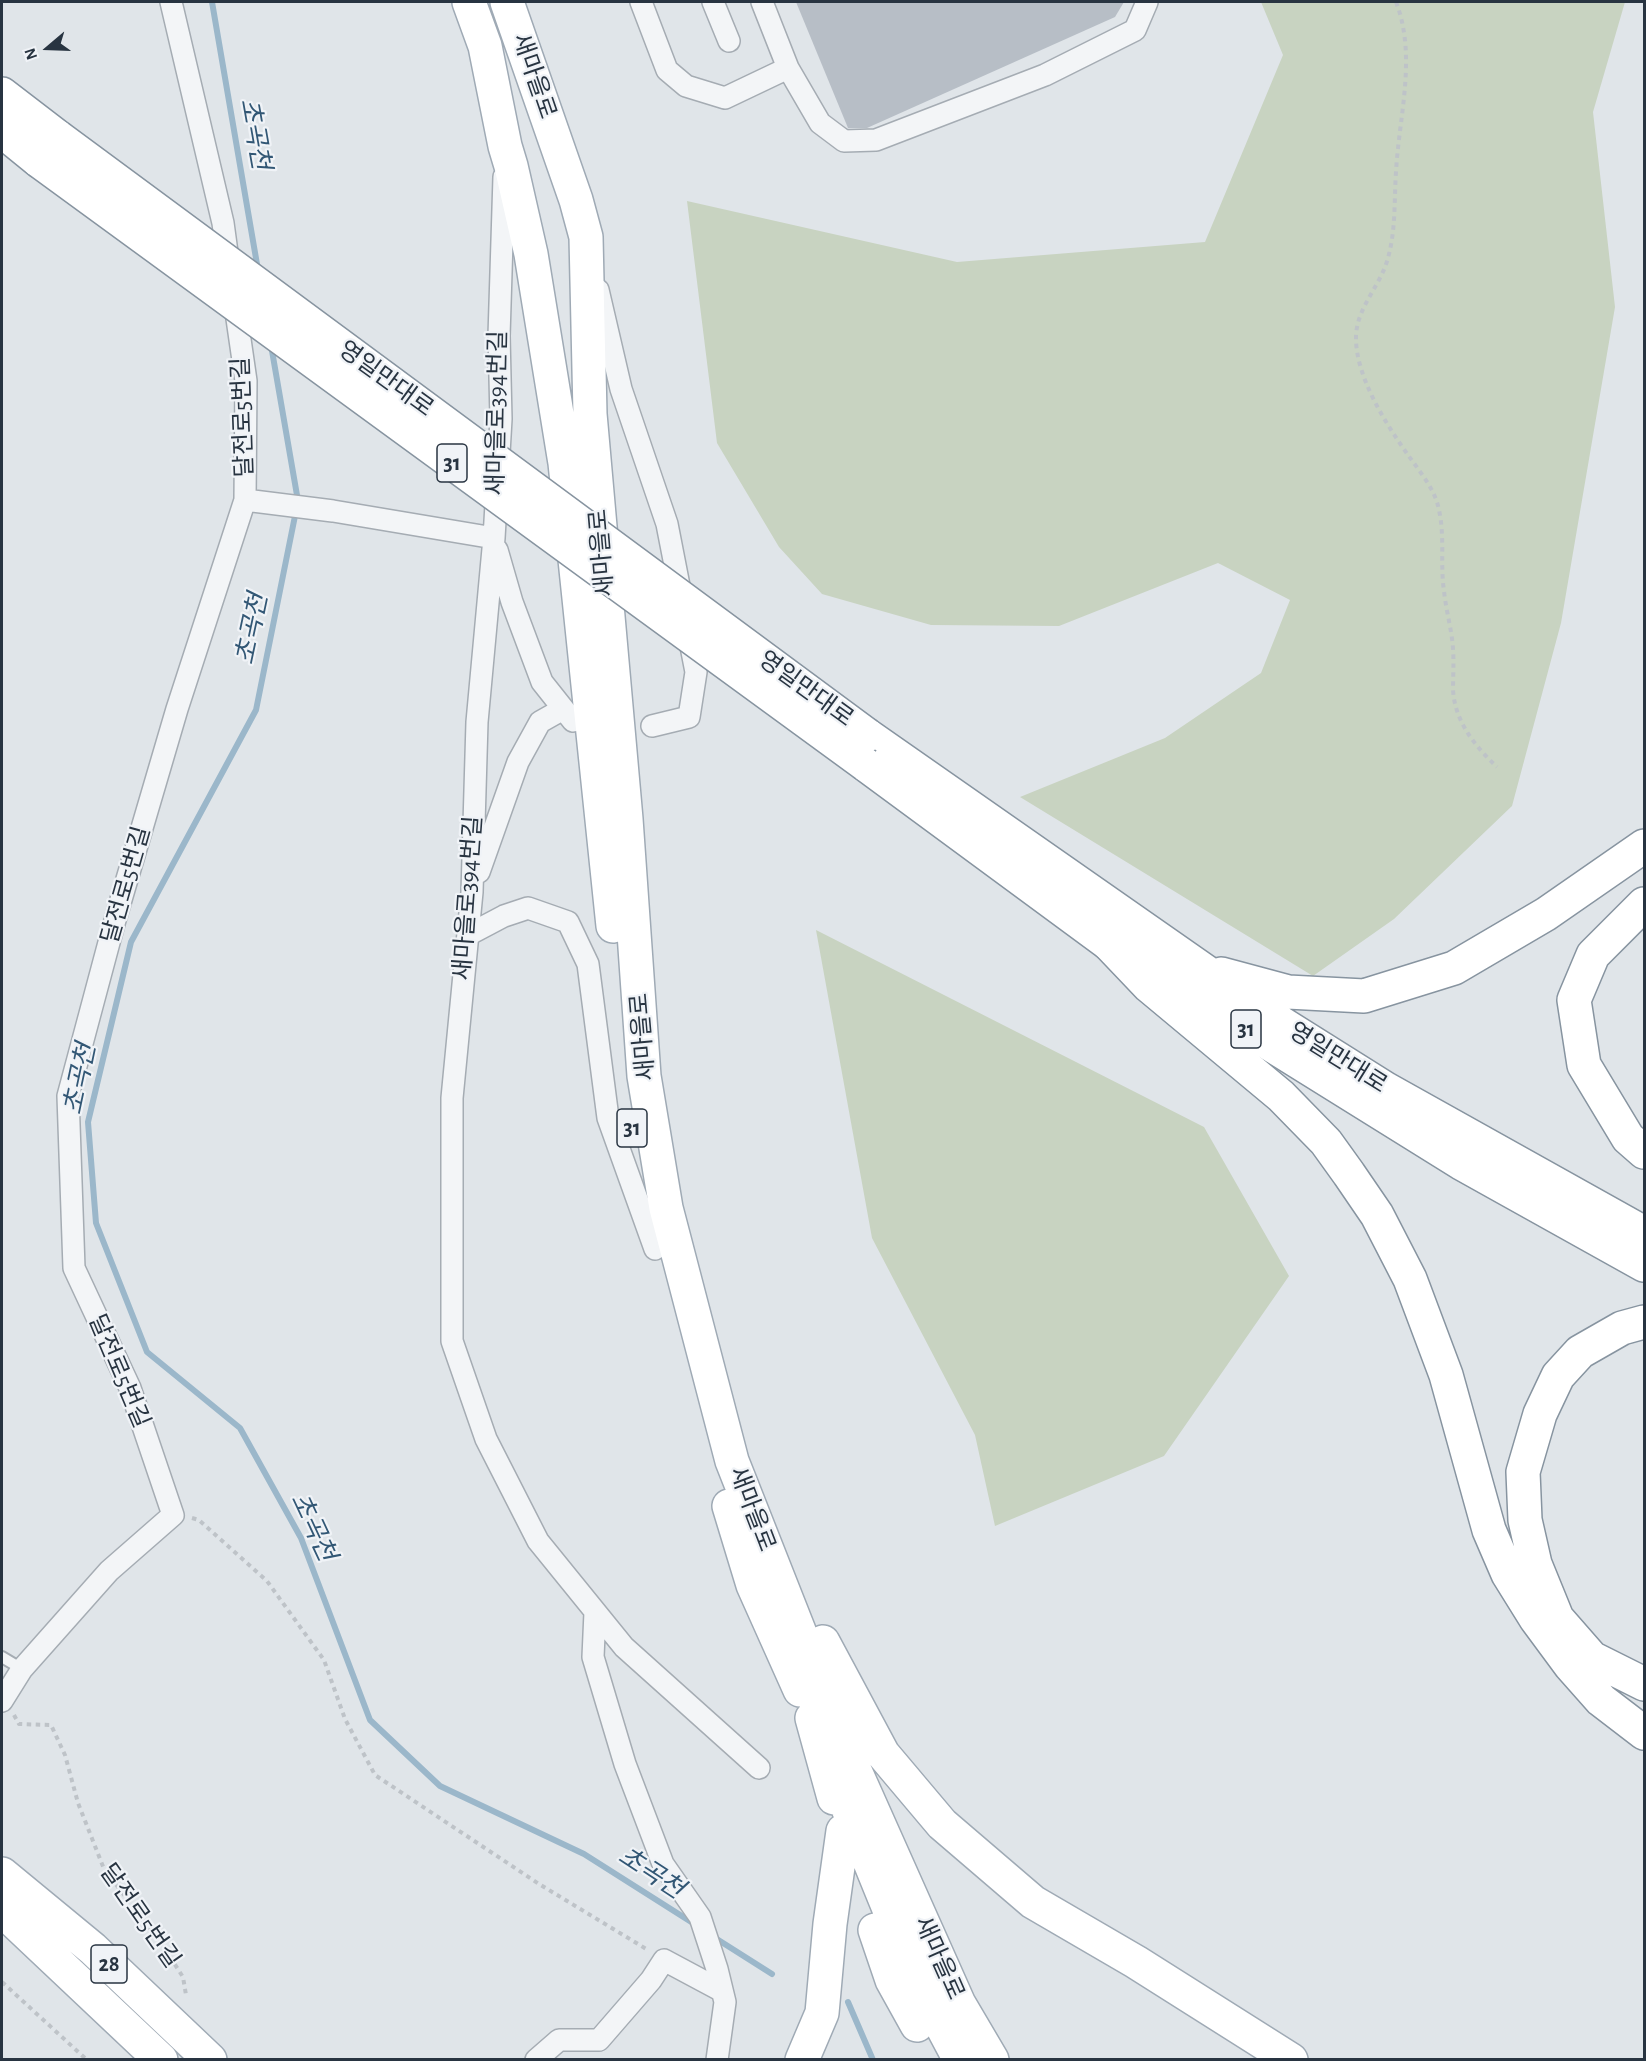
<!DOCTYPE html>
<html>
<head>
<meta charset="utf-8">
<style>
	body { margin:0 }
	#map { position:relative; width:1646px; height:2061px; overflow:hidden; background:#e0e5e9; font-family:"Alegreya Sans",sans-serif }
	canvas { display:block }
	.frame { position:absolute; inset:0; border:3px solid #283441; pointer-events:none }
	.north { position:absolute; left:18px; top:18px; width:60px; height:60px; -webkit-text-stroke:4px #f0f3f7; paint-order:stroke; rotate:251deg; font-size:16px; font-weight:700; line-height:24px; text-align:center; color:#283441 }
	.north::after { content:''; display:block; margin:auto; width:21px; height:27px; background:#283441; clip-path:polygon(50% 0,100% 100%,50% 72%,0 100%) }
</style>
</head>
<body>
<div id="map">
<canvas width="1646" height="2061"></canvas>
<div class="frame"></div>
<div class="north">N</div>
</div>
<script>
const ctx = document.querySelector('canvas').getContext('2d');
ctx.lineJoin = 'round';
function fillPath(path, color) {
  ctx.fillStyle = color;
  ctx.fill(path, 'evenodd');
}
function trace(path, color, width, dash) {
  ctx.strokeStyle = color;
  ctx.lineWidth = width;
  ctx.lineCap = dash ? 'butt' : 'round';
  ctx.setLineDash(dash || []);
  ctx.stroke(path);
}
function drawText(font, color, halo, rows, align = 'center') {
  ctx.font = font + ' "Alegreya Sans","Noto Sans KR",sans-serif';
  ctx.lineWidth = 4.5;
  ctx.setLineDash([]);
  ctx.textBaseline = 'middle';
  ctx.strokeStyle = halo;
  ctx.fillStyle = color;
  for (const [text, x, y, turn = 0] of rows) {
    ctx.save();
    ctx.translate(x, y);
    ctx.rotate((+turn || 0) * Math.PI / 180);
    ctx.textAlign = isNaN(turn) ? turn : align;
    if (halo) ctx.strokeText(text, 0, 0);
    ctx.fillText(text, 0, 0);
    ctx.restore();
  }
}
const green = new Path2D(`
	M1261,2H1625L1593,112L1615,307L1561,623L1512,806L1394,919L1313,976L1020,797L1165,738L1261,673L1290,600L1218,563L1059,626L931,625L822,594L779,547L717,443L687,201L957,262L1205,242L1283,55Z
	M816,930L1204,1127L1289,1276L1164,1456L995,1526L975,1435L872,1238Z`);
const stream = new Path2D(`
	M212,2L258,270
	M271,345L298,501L256,710L131,942L88,1122L96,1223L147,1352L240,1428L301,1538L370,1720L440,1786L584,1854L696,1925
	M712,1936L772,1974
	M848,2002L873,2060`);
const building = new Path2D(`
	M796,2H1124L1115,17L867,128H848Z`);
const path = new Path2D(`
	M1396,2C1417,56 1399,116 1396,172C1394,201 1396,229 1388,258C1381,285 1357,307 1356,336C1355,376 1386,424 1408,455C1420,472 1435,489 1439,510C1445,537 1440,564 1444,591C1446,611 1452,630 1453,649C1454,663 1453,676 1453,690C1455,722 1475,746 1497,767
	M192,1518L199,1520L267,1581L324,1660L345,1719L375,1775L539,1884L648,1950
	M14,1715L19,1724L51,1725L65,1755L78,1803L104,1869L159,1940L183,1977L186,1995
	M2,1982L87,2060`);
const service = new Path2D(`
	M2,1657L22,1669`);
const minor = new Path2D(`
	M171,2L223,223L229,267
	M641,2L667,70L686,86L725,98L788,68
	M713,2L729,41
	M762,2L788,68L820,123L844,141L876,140L1045,75L1135,30L1147,2
	M504,177L499,336L501,419L494,538L477,722L472,892L452,1098V1341L486,1439L538,1541L624,1647L759,1768
	M598,290L621,389L667,524L682,601
	M245,500L333,511L494,538
	M497,550L512,602L542,682L573,721
	M652,726L689,717L696,672L688,631
	M479,872L518,762L540,722L563,709
	M468,935L504,916L528,908L568,922L588,964L608,1118L655,1249
	M595,1612L593,1657L625,1764L663,1864L700,1917L717,1969L725,2002L717,2060
	M2,1701L22,1669L109,1571L173,1515L130,1388L74,1268L68,1096L115,920L177,709L245,500L246,381L234,298
	M536,2060L559,2040H599L651,1980L664,1960L722,1991`);
const primary = new Path2D(`
	M469,2L485,46L505,146L511,166L531,254L565,463L613,926
	M507,2L576,200L586,237L590,414L626,819L644,1076L666,1208L732,1461L848,1755L959,2004L992,2060
	M729,1506L753,1585L800,1690
	M823,1642L883,1754L942,1824L1033,1902L1136,1962L1291,2060
	M812,1718L834,1798
	M834,1774L920,1985L960,2060
	M2,1874L93,1949L210,2060
	M2,1910L161,2060
	M875,1930L892,1980L917,2025
	M802,2060L822,2013L830,1924L843,1831`);
const trunk = new Path2D(`
	M2,94L58,137
	M2,131L39,161
	M867,735L1265,1013L1386,1089L1644,1233
	M866,765L1109,944L1461,1163L1644,1265
	M1221,974L1288,992L1364,996L1454,968L1546,914L1644,846`);
const motorway = new Path2D(`
	M1644,904L1593,955L1574,1000L1584,1065L1628,1138L1644,1152
	M1109,944L1149,986L1281,1096L1326,1142L1349,1174L1377,1215L1410,1279L1446,1375L1489,1530L1508,1574L1536,1619L1570,1665L1601,1700L1644,1733
	M1644,1322L1622,1328L1580,1352L1558,1376L1540,1414L1523,1472L1525,1520L1535,1564L1557,1618L1592,1658L1644,1684`);
const trunkBridge = new Path2D(`
	M58,137L867,735
	M39,161L866,765`);
const shields = [
	[452,463,30],
	[1246,1029,30],
	[632,1128,30],
	[109,1964,36]
];
const shieldNames = [
	["31",452,463],
	["31",1246,1029],
	["31",632,1128],
	["28",109,1964]
];
const streetNames = [
	["새마을로",534,76,71],
	["영일만대로",386,379,36],
	["새마을로394번길",497,413,-89],
	["달전로5번길",243,417,-92],
	["새마을로",602,553,-95],
	["영일만대로",806,689,36],
	["달전로5번길",126,885,-74],
	["새마을로394번길",468,898,-86],
	["새마을로",643,1037,-95],
	["영일만대로",1338,1058,32],
	["달전로5번길",119,1371,67],
	["새마을로",752,1509,69],
	["달전로5번길",140,1916,55],
	["새마을로",939,1958,66]
];
const waterNames = [
	["초곡천",255,134,80],
	["초곡천",252,629,-78],
	["초곡천",80,1079,-78],
	["초곡천",313,1527,65],
	["초곡천",651,1873,33]
];
fillPath(green, '#c8d3c1');
trace(stream, '#9bb7ca', 6);
fillPath(building, '#b7bec6');
trace(service, '#a5acb3', 14);
trace(minor, '#a5acb3', 24);
trace(primary, '#9faab5', 36);
trace(trunk, '#8794a0', 36);
trace(motorway, '#8794a0', 36);
trace(path, '#bec3c8', 4, [4.5, 4.5]);
trace(service, '#f3f5f7', 10);
trace(minor, '#f3f5f7', 21);
trace(primary, '#fff', 33);
trace(trunk, '#fff', 33);
trace(motorway, '#fff', 33);
trace(trunkBridge, '#8794a0', 36, []);
trace(trunkBridge, '#fff', 33);
for (const [x, y, w] of shields) {
  const box = new Path2D();
  box.roundRect(x - w / 2, y - 19, w, 38, 4.5);
  ctx.fillStyle = '#f0f3f7';
  ctx.fill(box);
  trace(box, '#283441', 1.5);
}
drawText('bold 22px', '#283441', null, shieldNames);
drawText('24px', '#283441', '#f0f3f7', streetNames);
drawText('italic 26px', '#325775', '#f0f3f7', waterNames);
</script>
</body>
</html>
